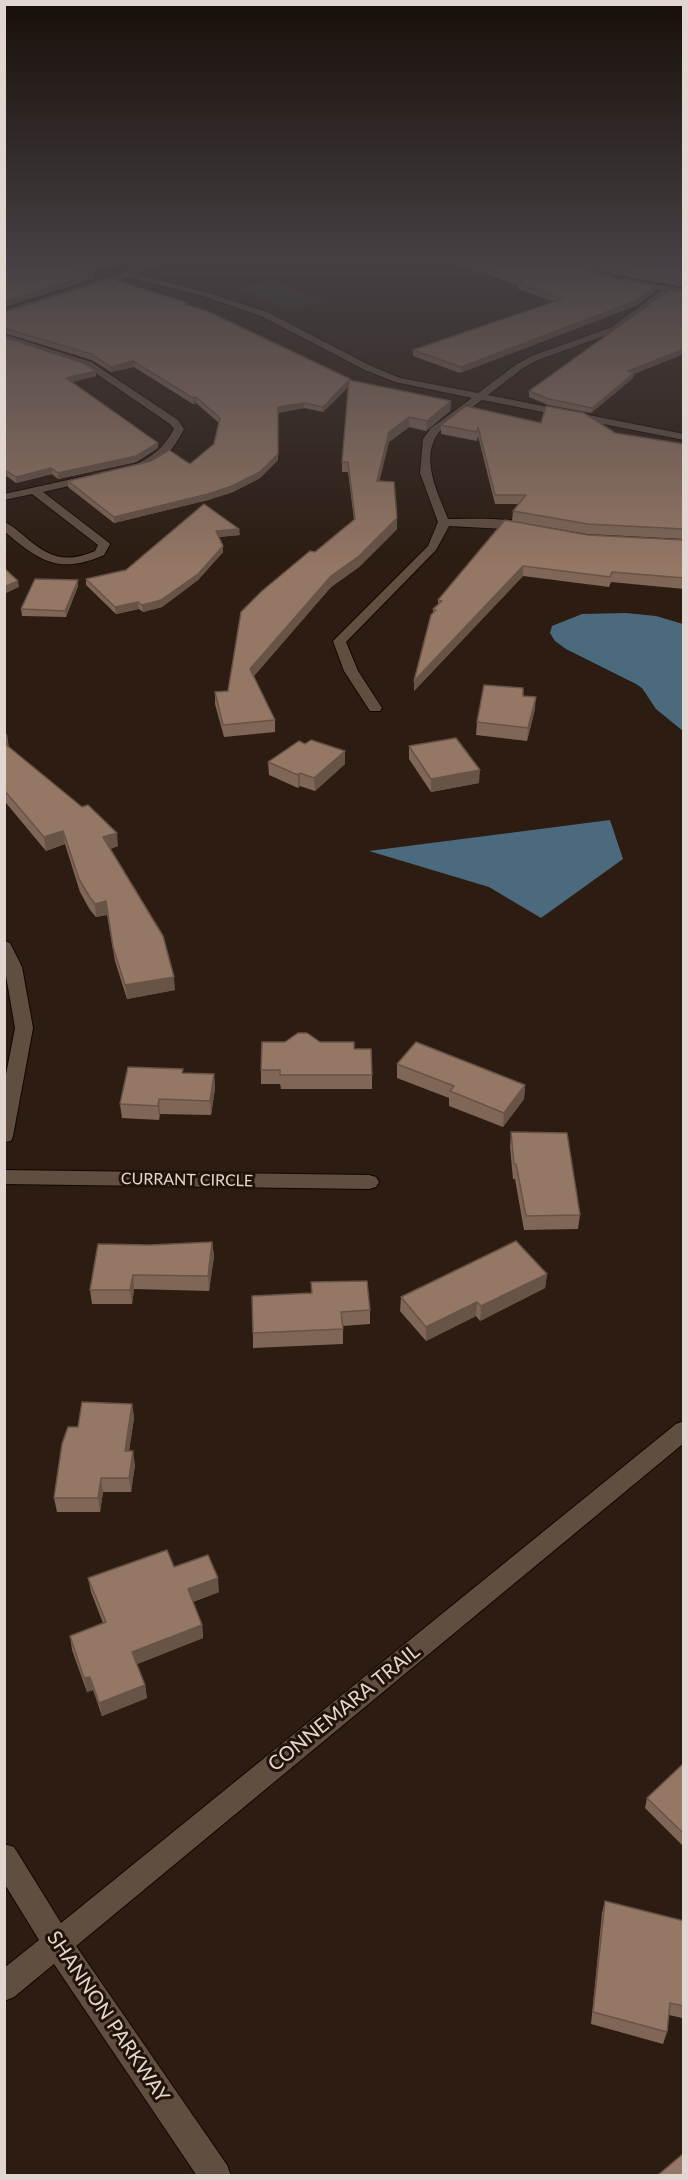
<!DOCTYPE html>
<html>
<head>
<meta charset="utf-8">
<style>
	body { margin:0 }
	#map { position:relative; width:688px; height:2180px; overflow:hidden; background:#2c1c11; font-family:Lato,sans-serif }
	canvas { display:block }
	.frame { position:absolute; inset:0; border:6px solid #e2d7d0; pointer-events:none }
</style>
</head>
<body>
<div id="map">
<canvas width="688" height="2180"></canvas>
<div class="frame"></div>
</div>
<script>
const ctx = document.querySelector('canvas').getContext('2d');
ctx.lineJoin = 'round';
function fillPath(path, color) {
  ctx.fillStyle = color;
  ctx.fill(path, 'evenodd');
}
function trace(path, color, width, dash) {
  ctx.strokeStyle = color;
  ctx.lineWidth = width;
  ctx.lineCap = dash ? 'butt' : 'round';
  ctx.setLineDash(dash || []);
  ctx.stroke(path);
}
function drawText(font, color, halo, rows, align = 'center') {
  ctx.font = font + ' Lato,sans-serif';
  ctx.lineWidth = 6;
  ctx.setLineDash([]);
  ctx.textBaseline = 'middle';
  ctx.strokeStyle = halo;
  ctx.fillStyle = color;
  for (const [text, x, y, turn = 0] of rows) {
    ctx.save();
    ctx.translate(x, y);
    ctx.rotate((+turn || 0) * Math.PI / 180);
    ctx.textAlign = isNaN(turn) ? turn : align;
    if (halo) ctx.strokeText(text, 0, 0);
    ctx.fillText(text, 0, 0);
    ctx.restore();
  }
}
const green = new Path2D(`
	M271,280L327,301L292,311L237,289Z`);
const water = new Path2D(`
	M626,613L656,616L683,624V731L656,709L642,688L636,684L566,649L555,641L550,633L552,626L582,614Z
	M610,820L623,859L541,918L489,887L369,851Z`);
const minor = new Path2D(`
	M150,264H162L136,274L209,293L267,312L371,366L400,378L478,393L517,364L532,356L612,327L661,290L612,281L563,264H575L617,277L684,289V295L670,292L618,331L538,360L523,368L488,395L684,434V440L482,400L439,432C419,458 438,493 448,519C467,519 517,516 530,527L524,530L449,526L436,550L346,642L358,671L382,708L380,711H370L344,671L333,641L428,546L438,522L420,473L423,439L431,428L472,398L395,382L365,370L261,316L203,296L127,277L4,316V310Z
	M4,334L91,362L178,420L184,429C175,447 157,473 134,469V465C153,457 164,447 174,429L170,424L85,366L4,340Z
	M91,475L95,476V480L43,492L108,542L110,544L104,555C59,575 39,561 4,531V522C12,525 18,531 24,536C49,557 64,564 95,551L98,545L32,494L4,500V494Z
	M4,941L10,943L22,967L33,1028L13,1136L11,1141L4,1142V1085L15,1028L4,964Z
	M4,1170L369,1175L376,1177L379,1182L376,1187L369,1189L4,1184Z
	M684,1421V1443L76,1946L227,2165L231,2176H197L54,1964L14,1997L4,2001V1968L39,1940L4,1883V1844L14,1847L61,1923L676,1424Z`);
const wall = new Path2D(`
	M455,264H570L612,278L656,291L638,305L460,373L413,356V350L555,302L518,289V285Z
	M582,264H684V287L618,275Z
	M188,305L350,380L451,401L450,411L426,431L409,427L389,442L379,481L397,518V529L359,567L331,587L254,676L275,720V732L224,737L215,704V692L228,691L315,552L354,520L348,472H342V462L348,387L323,412L304,408L278,413V460L260,478L233,492L208,500L114,523L68,487V481L190,464L214,444L219,423L196,403L193,404L134,367L111,372L92,360L4,333V312Z
	M4,337L96,376L72,382L158,443V448L136,462L58,479L52,474L16,483L8,477H4Z
	M634,374L633,378L591,413L548,405L529,397V391Z
	M541,423L615,433L684,444V539L587,534L512,521L513,511L518,504H495L478,436L477,441L441,434V425Z
	M204,504L240,535L219,537L223,552L198,580L162,607L143,612L139,609L116,614L86,585V579L126,570Z
	M588,535L684,540V589L611,582L609,587L523,576L414,691V681L433,613V609L438,605V600Z
	M78,580V586L66,617L22,616L21,609Z
	M523,696L535,709L527,741L476,735L477,722Z
	M4,732L9,747L118,846L110,849L175,990L127,999L115,961L107,915L96,917L90,910L80,892L65,844L46,851L6,803L4,804Z
	M409,746L479,783L431,792L409,759Z
	M268,762L345,764L315,791L300,786L298,788L269,775Z
	M320,1042L354,1049L372,1075V1089H281L280,1084H261V1070Z
	M397,1064L525,1085L524,1099L503,1127L449,1106V1098L397,1078Z
	M183,1073L214,1074L215,1088L211,1115L160,1114L159,1120L122,1118L120,1104Z
	M511,1132L580,1215L578,1229L524,1230L515,1179H513L510,1147Z
	M212,1242L214,1256L209,1291L134,1289L132,1304H92L90,1290L150,1245Z
	M547,1274L545,1288L480,1321L476,1316L426,1341L400,1311L401,1297Z
	M311,1282L370,1310V1324L343,1326V1344L253,1348V1333L311,1293Z
	M132,1404L134,1418L129,1451L135,1465L131,1492H103L100,1512H57L54,1498L78,1427Z
	M174,1567L219,1592L193,1602L202,1625L203,1638L137,1664L145,1685L147,1698L102,1716L93,1690L87,1692L72,1650L70,1636L103,1623L91,1592L88,1578Z
	M684,1763V1847L645,1808L647,1798Z
	M605,1901L684,1921V2015L682,2018L669,2015L667,2032L663,2044L591,2024L602,1913Z`);
const shadedWall = new Path2D(`
	M99,264H116L80,275V270Z
	M94,274V279L4,307V302Z
	M656,286V291L638,305L460,373L461,367Z
	M684,349V354L634,374L633,378L591,413L592,408L628,371Z
	M133,361L134,367L111,372V367Z
	M96,371V376L67,383L66,378Z
	M350,379V385L323,412V407Z
	M196,397V403L193,404V398Z
	M451,401L450,411L426,431L427,421Z
	M304,403V408L278,413V460L260,478L233,492L208,500L114,523V517L278,407Z
	M409,417V427L389,442L377,492V481L389,432Z
	M158,443V448L136,462L58,479V473Z
	M51,468L52,474L16,483V477Z
	M4,471H7L8,477H4Z
	M397,518V529L359,567L331,587L250,680V669L331,576Z
	M239,529L240,535L217,537L216,531Z
	M223,546V552L198,580L162,607L143,612L142,605Z
	M523,566V576L414,691V681Z
	M78,580V586L66,617L65,611Z
	M18,581L19,587L4,594V587Z
	M138,602L139,609L116,614L115,607Z
	M536,697L535,709L527,741L528,728Z
	M7,734L9,747L4,748V735Z
	M345,751V764L315,791L314,778Z
	M480,770L479,783L431,792V779Z
	M300,773V786L298,788V775Z
	M4,790L6,803L4,804Z
	M63,831L65,844L46,851L44,837Z
	M117,833L118,846L105,851L103,837Z
	M106,901L107,915L96,917L95,904Z
	M174,977L175,990L127,999L125,985Z
	M214,1074L215,1088L211,1115L210,1101Z
	M525,1085L524,1099L503,1127L504,1113Z
	M159,1099L160,1114L159,1120L158,1106Z
	M212,1242L214,1256L209,1291L208,1276Z
	M547,1274L545,1288L480,1321L481,1306Z
	M133,1275L134,1289L132,1304L130,1290Z
	M477,1302L476,1316L426,1341V1327Z
	M132,1404L134,1418L127,1465L125,1451Z
	M133,1451L135,1465L131,1492L129,1478Z
	M101,1478L103,1492L100,1512L98,1498Z
	M218,1578L219,1592L189,1603L188,1589Z
	M202,1625L203,1638L135,1665L132,1652Z
	M90,1677L93,1690L87,1692L84,1678Z
	M145,1685L147,1698L102,1716L99,1703Z`);
const building = new Path2D(`
	M4,264H99L80,270L94,274L4,302Z
	M470,264H570L612,278L656,286L638,300L461,367L413,350L562,299L518,284L524,282Z
	M598,264H684V282L618,270Z
	M111,279L188,303L184,304L207,311L350,379L323,407L304,403L278,407V454L260,472L232,486L208,494L114,517L68,481L151,461L169,450L190,464L214,444L220,418L196,397L193,398L133,361L111,367L91,354L4,328V312Z
	M671,289L684,292V349L628,371L634,373L592,408L549,399L529,391Z
	M4,337L83,363L96,371L66,378L158,443L136,456L58,473L51,468L16,477L7,471H4Z
	M349,380L451,401L427,421L409,417L389,432L377,481L394,482L397,518L359,556L331,576L250,669L275,720L223,725L215,692L228,691L241,612L262,591L310,551L315,552L355,519L348,462H342Z
	M466,406L541,423L546,406L584,413L615,433L684,444V529L588,524L513,511L526,495H495L478,427L477,432L441,425Z
	M204,504L239,529L216,531L223,546L198,574L161,600L142,605L138,602L115,607L86,579L126,570Z
	M505,520L588,535L684,540V578L612,572L610,577L523,566L414,681L431,615L436,610L433,609L442,601L438,600Z
	M4,568L18,581L4,587Z
	M35,579L78,580L65,611L21,609Z
	M484,685L523,688V696L536,697L528,728L477,722Z
	M456,738L480,770L431,779L409,746Z
	M311,740L345,751L314,778L300,773L298,775L268,762L299,741L305,744Z
	M4,743L82,807L88,805L117,833L103,837L163,936L174,977L125,985L113,947L106,901L95,904L89,896L79,879L63,831L44,837L4,790Z
	M298,1033H307L320,1042H354V1049H371L372,1075H280V1070H261L262,1042H285Z
	M416,1042L525,1085L504,1113L450,1091L454,1086L397,1064Z
	M128,1067L183,1069L182,1073L214,1074L210,1101L159,1099L158,1106L120,1104Z
	M511,1132L567,1133L580,1215L526,1216L516,1164H514Z
	M516,1241L547,1274L481,1306L477,1302L426,1327L401,1297Z
	M212,1242L208,1276L133,1275L130,1290H90L98,1244L150,1245Z
	M367,1281L370,1310L341,1312L343,1329L253,1333L252,1296L312,1293L311,1282Z
	M82,1402L132,1404L125,1451H133L129,1478H101L98,1498H54L62,1444L68,1427H78Z
	M167,1550L174,1567L208,1555L218,1578L188,1589L202,1625L132,1652L145,1685L99,1703L90,1677L84,1678L70,1636L106,1622L88,1578Z
	M684,1763V1834L647,1798Z
	M605,1901L684,1921V2006L670,2003L667,2032L593,2012Z
	M684,2153V2175H658Z`);
const streetNames = [
	["CURRANT CIRCLE",187,1180,1]
];
const nearStreetnames = [
	["CONNEMARA TRAIL",344,1708,-39],
	["SHANNON PARKWAY",108,2017,56]
];
fillPath(green, '#2f301a');
fillPath(water, '#4c6a7d');
trace(minor, '#130601', 2);
fillPath(minor, '#604e41');
fillPath(wall, '#806657');
fillPath(shadedWall, '#685347');
fillPath(building, '#957765');
trace(building, '#685347', 1.5);
const sky = ctx.createLinearGradient(0, 0, 0, 569);
sky.addColorStop(0, '#180f09');
sky.addColorStop(0.46, '#454043');
sky.addColorStop(1, '#45404300');
ctx.fillStyle = sky;
ctx.fillRect(0, 0, 688, 569);
drawText('16px', '#e2d7d0', '#221208', streetNames);
drawText('20px', '#e2d7d0', '#221208', nearStreetnames);
</script>
</body>
</html>
